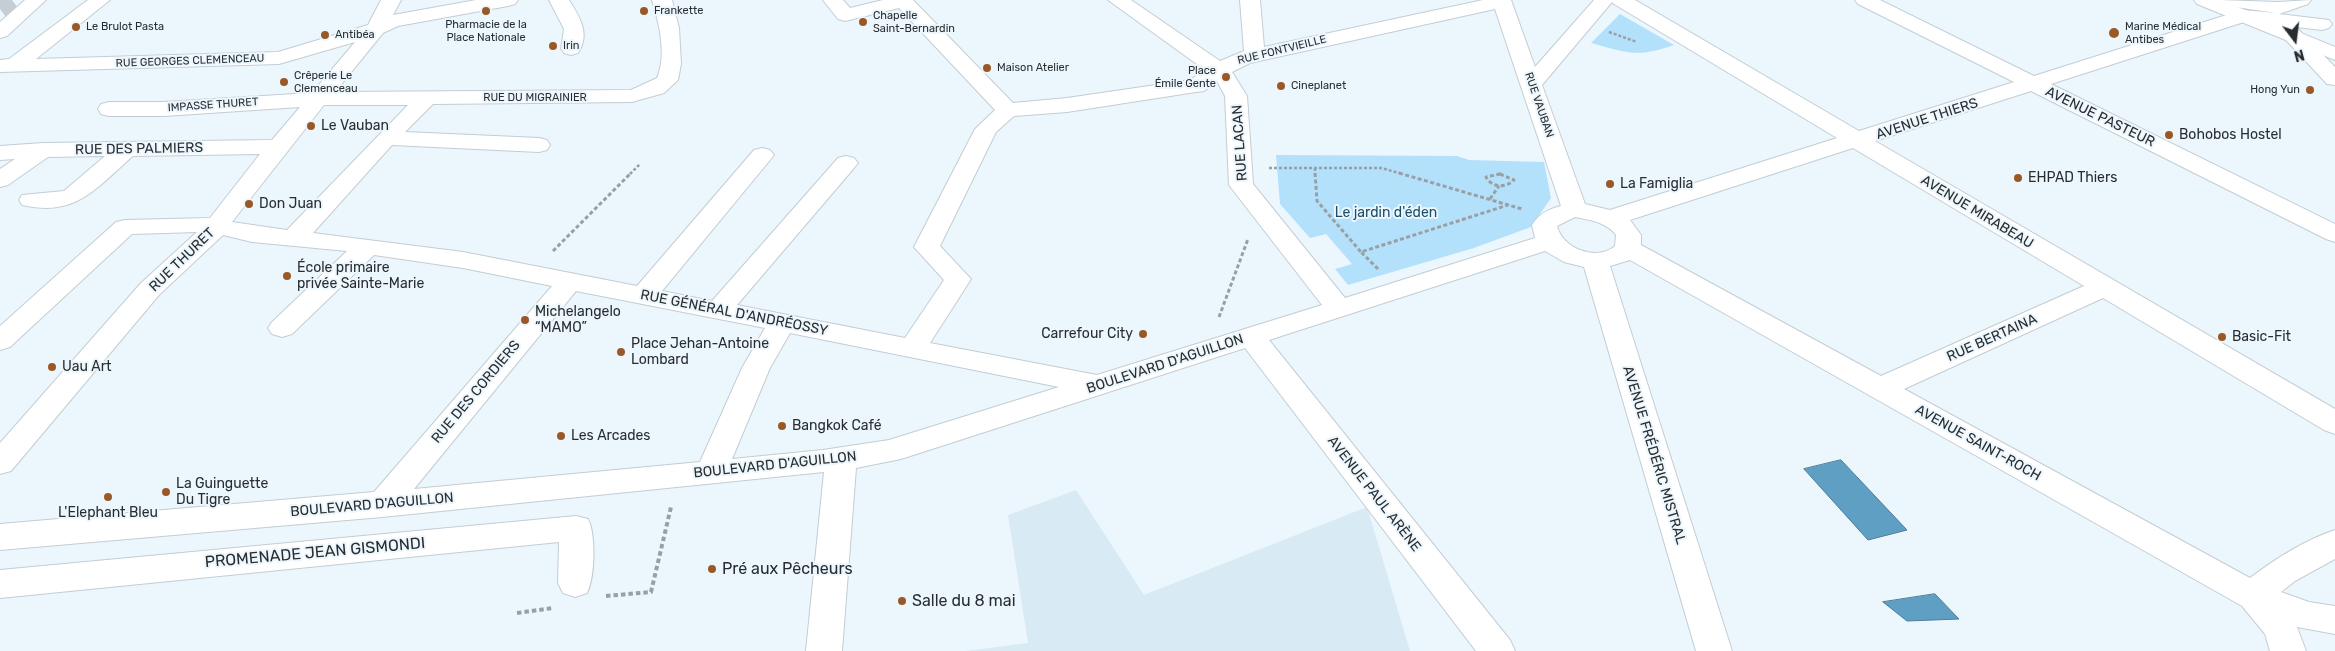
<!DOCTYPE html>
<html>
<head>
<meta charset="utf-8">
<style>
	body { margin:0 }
	#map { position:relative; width:2335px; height:651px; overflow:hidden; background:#ecf6fd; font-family:Rubik,sans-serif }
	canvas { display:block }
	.north { position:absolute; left:2270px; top:15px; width:50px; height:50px; -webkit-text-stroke:4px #ecf6fd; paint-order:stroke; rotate:165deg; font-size:14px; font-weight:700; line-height:20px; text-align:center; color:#292d2f }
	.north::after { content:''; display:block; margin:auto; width:18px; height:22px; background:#292d2f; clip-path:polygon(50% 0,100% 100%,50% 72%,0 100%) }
</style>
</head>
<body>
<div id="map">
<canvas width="2335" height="651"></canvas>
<div class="north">N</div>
</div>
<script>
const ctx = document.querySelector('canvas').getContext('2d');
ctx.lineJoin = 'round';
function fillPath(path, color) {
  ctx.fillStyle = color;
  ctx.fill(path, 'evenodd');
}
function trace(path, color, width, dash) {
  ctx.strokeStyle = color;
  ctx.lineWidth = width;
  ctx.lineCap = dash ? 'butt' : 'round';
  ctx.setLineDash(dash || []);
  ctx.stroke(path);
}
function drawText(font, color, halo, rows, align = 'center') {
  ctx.font = font + ' Rubik,sans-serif';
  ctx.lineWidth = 4;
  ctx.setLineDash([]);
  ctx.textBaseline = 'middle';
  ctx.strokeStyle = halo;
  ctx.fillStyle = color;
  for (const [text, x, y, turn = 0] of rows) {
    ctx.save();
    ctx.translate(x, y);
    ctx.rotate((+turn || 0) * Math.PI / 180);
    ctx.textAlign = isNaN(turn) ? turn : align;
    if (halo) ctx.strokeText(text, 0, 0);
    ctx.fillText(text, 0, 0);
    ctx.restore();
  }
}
const built = new Path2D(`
	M1076,490L1144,595L1367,507L1410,651H966L1028,643L1008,515Z`);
const green = new Path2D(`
	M1620,14L1674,45C1636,58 1628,53 1591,43Z
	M1276,155L1457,156L1469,160L1544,162L1551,198L1531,227L1474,248L1348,285L1335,269L1352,264L1326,234L1310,238L1280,204Z`);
const water = new Path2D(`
	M1841,460L1907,530L1868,540L1804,469Z
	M1935,594L1959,619L1907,621L1883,602Z`);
const streetTunnel = new Path2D(`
	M0,9L12,0`);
const pathFar2 = new Path2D(`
	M1609,32L1637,42
	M1269,168H1381L1403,174
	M1315,168V174
	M630,174L640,164
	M1498,174H1501`);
const pathFar1 = new Path2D(`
	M1315,173L1317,201L1361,252
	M1399,173L1522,209
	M1500,174L1514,180C1506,188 1492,188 1486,177Z
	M1490,199L1499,186
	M553,251L631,173
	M1378,269L1361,252L1508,205
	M1219,317L1248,239`);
const path = new Path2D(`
	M606,596L651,592L671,507
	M517,613L553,608`);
const street = new Path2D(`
	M25,0H46L7,36L0,38V22Z
	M88,0H110L36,59L278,52L368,25L381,0H401L393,15L476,0H518L515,4L508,6L398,26L383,33L335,92L631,90L657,78C667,56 659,22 652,0H672L679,28L681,64L678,80L664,93L632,102L433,104L405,132L539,138L547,140L550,145L547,150L539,152L392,145L313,233L463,252L637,286L754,150L762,148L770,150L774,155L770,160L662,291L712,301L838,158L846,156L854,158L858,163L854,168L737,305L905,338L944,280L914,247L975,129L995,110L899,8L845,21L838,19L823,0H843L850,8L883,0H913L1013,103L1067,98L1190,80L1205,70L1108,0H1131L1220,61L1244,51L1240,0H1260L1264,47L1483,0H1511L1535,67L1594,0H1635L1859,131L2014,82L1858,4L1855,0H1880L2034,76L2236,12L2243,10L2276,13L2229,6L2222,4L2219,0L2278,2L2311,0L2308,4L2279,14L2329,20L2332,24L2329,28L2322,30L2296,27L2335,67V85L2327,84L2272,25L2244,22L2051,84L2335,224V242L2326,239L2031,91L1875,141L2335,409V434L2324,430L2103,298L1904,389L2250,578C2275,559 2305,540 2335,530V559L2295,581L2281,592L2309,602L2335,606V634L2297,627L2306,651H2270L2265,634L2242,606L1630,260L1610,266L1732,651H1696L1584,267L1564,262L1545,251L1269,340L1510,640L1515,651H1476L1245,348L901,459L856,468L842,651H806L824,472L382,517L0,550V524L374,492L552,286L463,268L374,255L292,334L282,337L272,334L268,328L272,322L347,251L252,242L223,235L159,295L11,471L0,474V443L141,283L197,232L132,234L10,347L0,350V326L116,222L125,220L210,218L260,154L133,156C97,187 76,218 22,205L19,200L22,195L64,191L105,156L48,157L8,185L0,187V169L15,159L0,160V146L43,143L272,140L300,107L164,116H109L101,114L98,109L101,104L109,102H164L312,93L355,42L279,64L0,72V60L9,59ZM1612,2L1614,4L1837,138L1610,210L1585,204L1542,85ZM1495,9L1561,206C1548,209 1539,214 1532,225L1535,238L1345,298L1253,184L1247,96L1232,72L1250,63ZM1217,81L1225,96L1229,185L1322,305L1097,375L930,343L971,279L940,246L996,132L1014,116L1067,112L1196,92L1204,91ZM324,105H408L287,230L232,222ZM1853,148L2084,286L1881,376L1641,245V235L1630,220ZM1575,217C1589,220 1607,222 1616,235L1615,246C1596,262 1562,248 1557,226ZM576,291L765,328L742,368L700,462L414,489ZM790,333L1059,387L889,440L823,450L732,459L770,368Z
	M549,0H569C579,16 591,34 578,53L571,55L564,53L561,49L564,29Z
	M576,516L588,519C596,534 595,577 587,593L575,597L563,593L558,583L559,542L0,598V570Z`);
const secondary = new Path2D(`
	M2194,0H2221L2335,47V60L2197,4Z`);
const markers = [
	[486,11,5,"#9a5827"],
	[644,11,5,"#9a5827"],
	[863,22,5,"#9a5827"],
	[76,27,5,"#9a5827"],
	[2114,33,6,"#9a5827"],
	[325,35,5,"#9a5827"],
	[553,46,5,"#9a5827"],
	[987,68,5,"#9a5827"],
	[1226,77,5,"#9a5827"],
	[284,82,5,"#9a5827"],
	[1281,86,5,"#9a5827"],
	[2310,90,5,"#9a5827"],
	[311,126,5,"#9a5827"],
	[2169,135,5,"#9a5827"],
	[2018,178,5,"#9a5827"],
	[1610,184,5,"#9a5827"],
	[249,204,5,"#9a5827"],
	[287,276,5,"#9a5827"],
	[525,320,5,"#9a5827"],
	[1143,334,5,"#9a5827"],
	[2222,337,5,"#9a5827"],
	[621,352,5,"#9a5827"],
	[52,367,5,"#9a5827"],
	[782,426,5,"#9a5827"],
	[561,436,5,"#9a5827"],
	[166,492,5,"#9a5827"],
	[108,497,5,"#9a5827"],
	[712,569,5,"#9a5827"],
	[902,601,5,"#9a5827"]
];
const farPoinames = [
	["Frankette",654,11],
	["Chapelle",873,16],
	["Saint-Bernardin",873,29],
	["Pharmacie de la",486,25,"center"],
	["Place Nationale",486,38,"center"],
	["Le Brulot Pasta",86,27],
	["Marine Médical",2125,27],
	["Antibes",2125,40],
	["Antibéa",335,35],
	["Irin",563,46],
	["Maison Atelier",997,68],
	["Place",1216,71,"right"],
	["Émile Gente",1216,84,"right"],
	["Crêperie Le",294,76],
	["Clemenceau",294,89],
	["Cineplanet",1291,86],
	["Hong Yun",2300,90,"right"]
];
const farStreetnames = [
	["RUE FONTVIEILLE",1282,50,-14],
	["RUE GEORGES CLEMENCEAU",190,61,-2],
	["RUE DU MIGRAINIER",535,98],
	["IMPASSE THURET",213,105,-4],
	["RUE VAUBAN",1539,105,71]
];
const streetNames = [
	["AVENUE PASTEUR",2100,117,26],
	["AVENUE THIERS",1927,119,-18],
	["RUE LACAN",1240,143,-94],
	["RUE DES PALMIERS",139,149,-1],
	["AVENUE MIRABEAU",1977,212,31],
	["RUE THURET",182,260,-44],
	["RUE GÉNÉRAL D'ANDRÉOSSY",734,313,11],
	["RUE BERTAINA",1992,338,-24],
	["BOULEVARD D'AGUILLON",1165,364,-18],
	["RUE DES CORDIERS",476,392,-50],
	["AVENUE SAINT-ROCH",1978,443,29],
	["AVENUE FRÉDÉRIC MISTRAL",1654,455,73],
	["BOULEVARD D'AGUILLON",775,465,-6],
	["AVENUE PAUL ARÈNE",1374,494,52],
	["BOULEVARD D'AGUILLON",372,505,-5]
];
const poiNames = [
	["Le Vauban",321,126],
	["Bohobos Hostel",2179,135],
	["EHPAD Thiers",2028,178],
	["La Famiglia",1620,184],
	["Don Juan",259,204],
	["École primaire",297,268],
	["privée Sainte-Marie",297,284],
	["Michelangelo",535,312],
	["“MAMO”",535,328],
	["Carrefour City",1133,334,"right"],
	["Basic-Fit",2232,337],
	["Place Jehan-Antoine",631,344],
	["Lombard",631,360],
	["Uau Art",62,367],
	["Bangkok Café",792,426],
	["Les Arcades",571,436],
	["La Guinguette",176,484],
	["Du Tigre",176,500],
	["L'Elephant Bleu",108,513,"center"]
];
const parkNames = [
	["Le jardin d'éden",1386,213]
];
const nearStreetnames = [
	["PROMENADE JEAN GISMONDI",315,553,-5]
];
const nearPoinames = [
	["Pré aux Pêcheurs",722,569],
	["Salle du 8 mai",912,601]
];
fillPath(built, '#d8eaf4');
fillPath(green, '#b3e1fc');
fillPath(water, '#5e9fc3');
trace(water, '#4e7d97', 1);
trace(streetTunnel, '#c5ced4', 21, [21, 11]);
trace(street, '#c3cdd3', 2);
trace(secondary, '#c3cdd3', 2);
trace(pathFar2, '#99a0a5', 2.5, [3, 2]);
trace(pathFar1, '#99a0a5', 3, [4, 2.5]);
trace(path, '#99a0a5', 4, [4.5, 3]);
fillPath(street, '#fff');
fillPath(secondary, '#fff');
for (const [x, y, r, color] of markers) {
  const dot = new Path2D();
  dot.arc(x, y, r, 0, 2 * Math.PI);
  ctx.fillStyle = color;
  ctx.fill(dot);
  trace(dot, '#ecf6fd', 2);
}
drawText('11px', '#292d2f', '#ecf6fd', farPoinames, 'left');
drawText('11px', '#292d2f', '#ecf6fd', farStreetnames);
drawText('14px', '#292d2f', '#ecf6fd', streetNames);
drawText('14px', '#292d2f', '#ecf6fd', poiNames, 'left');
drawText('14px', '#1b4f68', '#ecf6fd', parkNames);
drawText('16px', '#292d2f', '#ecf6fd', nearStreetnames);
drawText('16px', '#292d2f', '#ecf6fd', nearPoinames, 'left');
</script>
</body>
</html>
